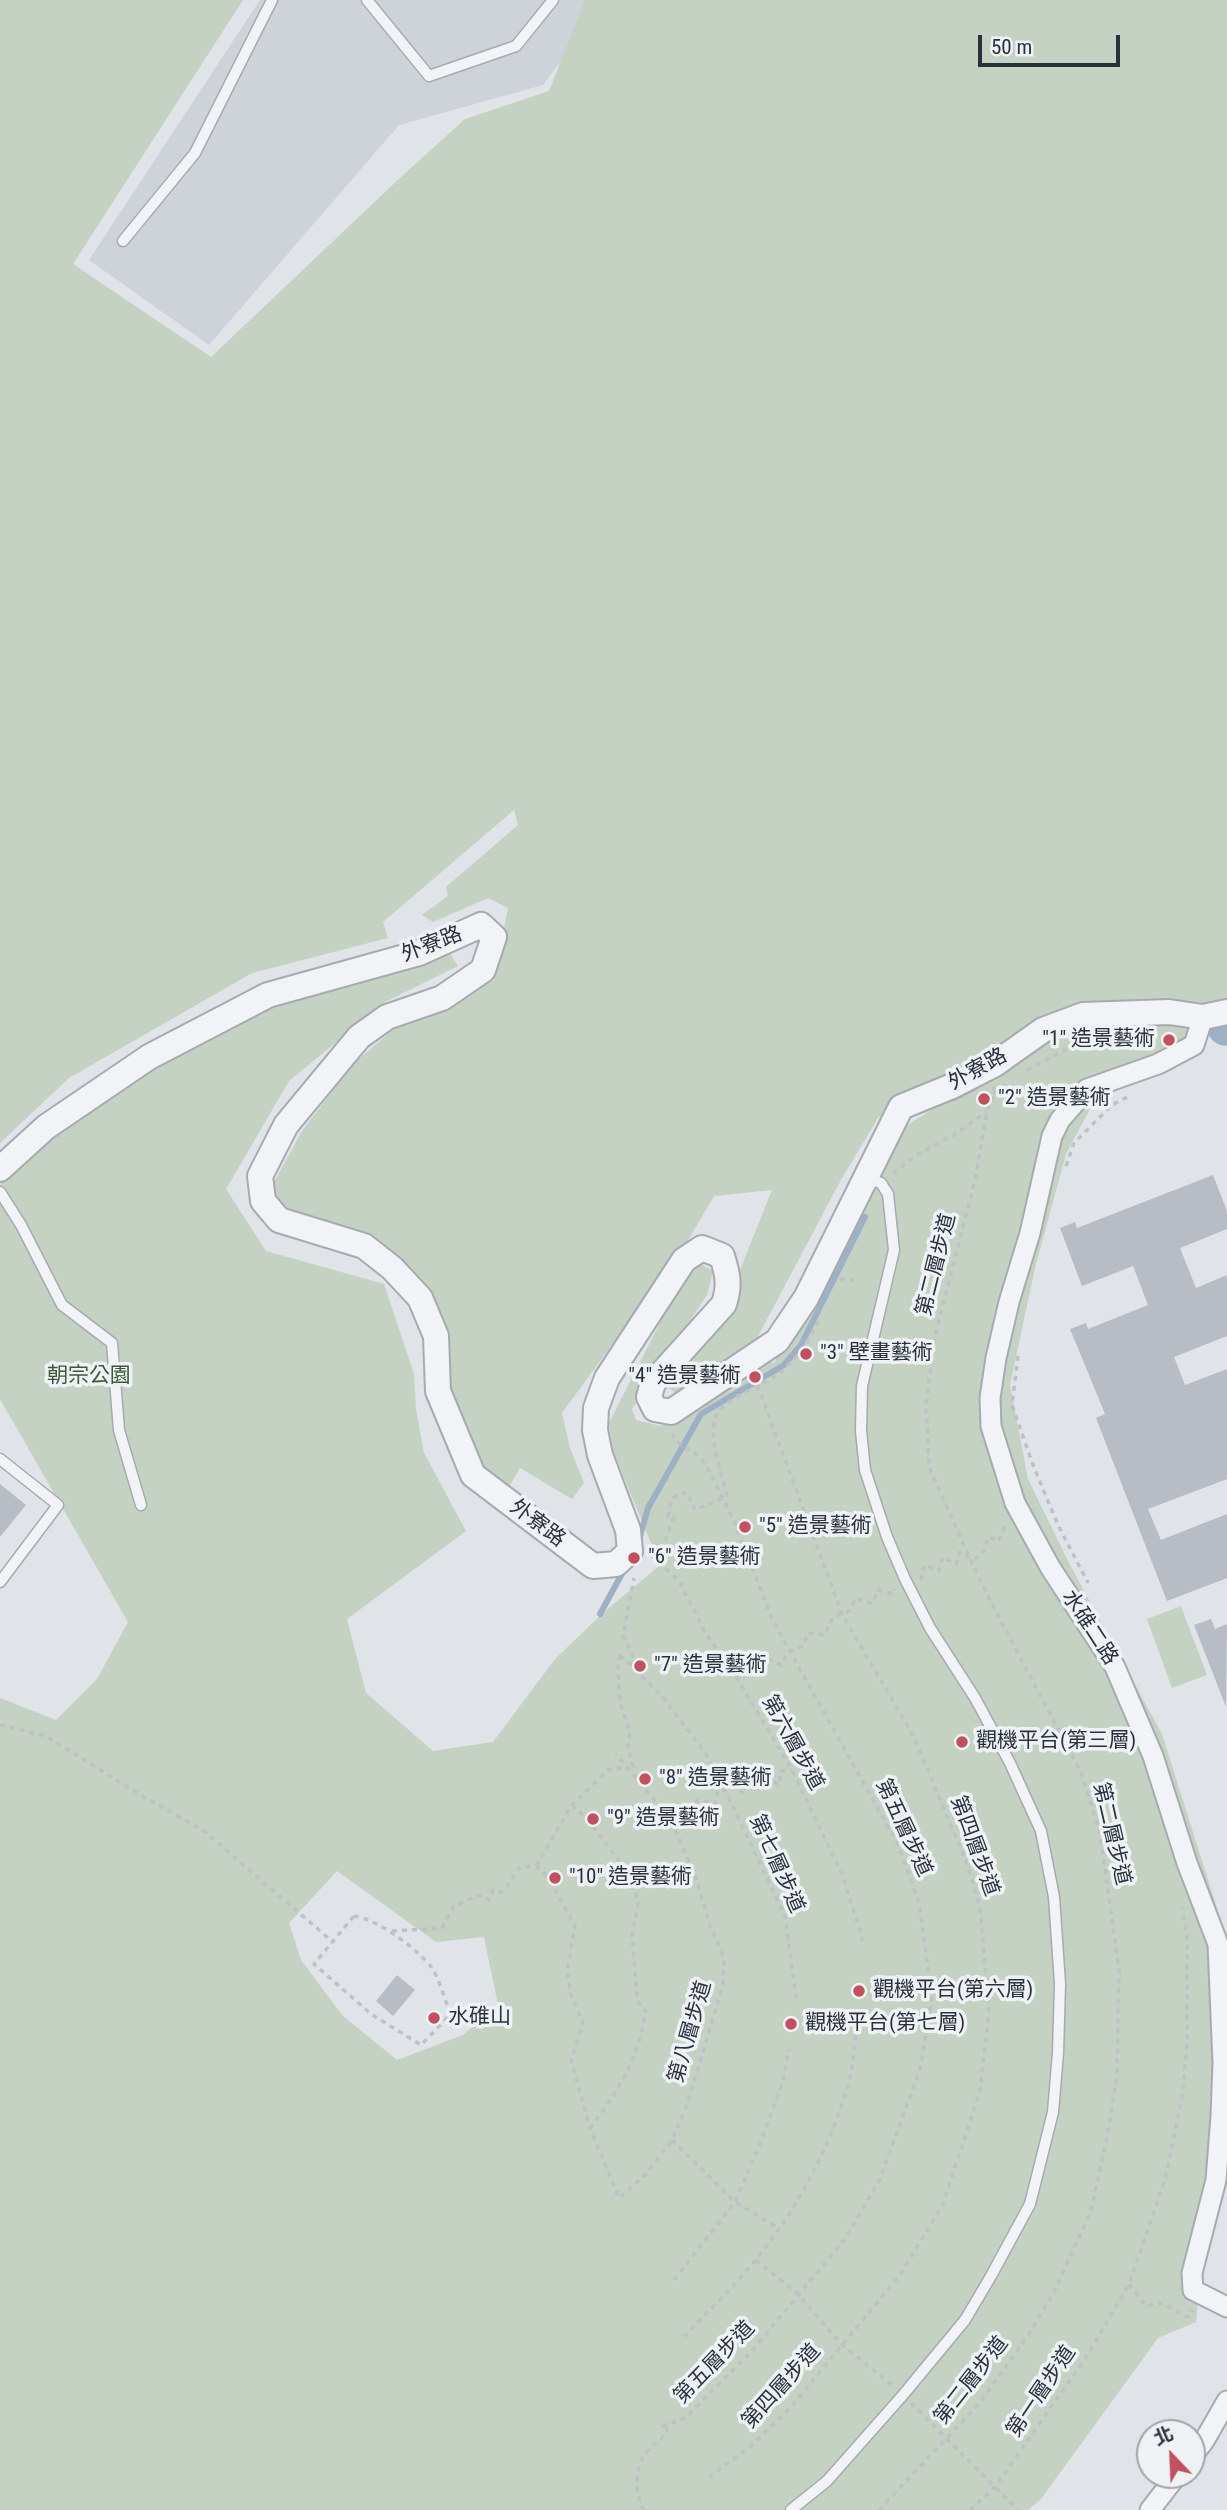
<!DOCTYPE html>
<html>
<head>
<meta charset="utf-8">
<style>
	body { margin:0 }
	#map { position:relative; width:1227px; height:2510px; overflow:hidden; background:#e0e3e7; font-family:"Roboto Condensed","Noto Sans TC",sans-serif }
	canvas { display:block }
	.north { position:absolute; left:1136px; top:2419px; width:70px; height:70px; box-sizing:border-box; background:#eff2f5; border:2px solid #a0a5ab; border-radius:50%; rotate:337deg; font-size:19px; font-weight:700; line-height:28px; text-align:center; color:#2a313d }
	.north::after { content:''; display:block; margin:auto; width:24px; height:32px; background:#c15060; clip-path:polygon(50% 0,100% 100%,50% 72%,0 100%) }
	.scale { position:absolute; left:978px; top:35px; width:142px; height:32px; box-sizing:border-box; border:4px solid #2a313d; border-top:0; padding-left:9px; font-size:21px; line-height:24px; white-space:nowrap; color:#2a313d; -webkit-text-stroke:5px #eff2f5; paint-order:stroke }
</style>
</head>
<body>
<div id="map">
<canvas width="1227" height="2510"></canvas>
<div class="north">北</div>
<div class="scale">50 m</div>
</div>
<script>
const ctx = document.querySelector('canvas').getContext('2d');
ctx.lineJoin = 'round';
function fillPath(path, color) {
  ctx.fillStyle = color;
  ctx.fill(path, 'evenodd');
}
function trace(path, color, width, dash) {
  ctx.strokeStyle = color;
  ctx.lineWidth = width;
  ctx.lineCap = dash ? 'butt' : 'round';
  ctx.setLineDash(dash || []);
  ctx.stroke(path);
}
function drawText(font, color, halo, rows, align = 'center') {
  ctx.font = font + ' "Roboto Condensed","Noto Sans TC",sans-serif';
  ctx.lineWidth = 7;
  ctx.setLineDash([]);
  ctx.textBaseline = 'middle';
  ctx.strokeStyle = halo;
  ctx.fillStyle = color;
  for (const [text, x, y, turn = 0] of rows) {
    ctx.save();
    ctx.translate(x, y);
    ctx.rotate((+turn || 0) * Math.PI / 180);
    ctx.textAlign = isNaN(turn) ? turn : align;
    if (halo) ctx.strokeText(text, 0, 0);
    ctx.fillText(text, 0, 0);
    ctx.restore();
  }
}
const built = new Path2D(`
	M260,0H606L543,85L399,125L209,345L89,260Z`);
const green = new Path2D(`
	M0,0H243L73,264L211,357L402,176L465,119L549,91L585,0H1227V1015L1188,1014L1203,1046L1093,1103L1066,1154L1035,1268L1010,1385L1028,1479L1070,1565L1162,1734L1220,1918L1227,2000L1196,2322L1158,2338L1041,2499L1028,2510H0V1698L56,1720L97,1679L128,1622L0,1399V1184L43,1145L122,1088L271,1002L449,952L458,966L385,1002L289,1081L226,1189L266,1251L384,1284L414,1374L416,1409L424,1453L466,1531L347,1619L366,1693L433,1751L493,1742L555,1659L602,1614L660,1565L613,1451L609,1423L667,1309L699,1263L713,1271L707,1295L632,1409L636,1420L661,1426L766,1361L774,1363L846,1217L899,1130L1053,1035L1156,1015L1106,1013L1000,1047L878,1118L842,1178L757,1338L676,1394L664,1384L738,1275L772,1190L714,1196L686,1244L562,1413L570,1448L584,1483L572,1499L520,1468L502,1498L453,1423L436,1317L385,1257L289,1231L266,1197L302,1131L353,1064L394,1029L494,980L508,908L488,898L433,922L422,915L448,896L446,887L518,825L514,810L383,922L388,938L252,973L69,1078L0,1143ZM337,1871L436,1942L484,1937L498,2005L463,2035L397,2060L342,2015L301,1960L289,1923Z
	M1181,1606L1207,1675L1172,1688L1147,1619Z`);
const stream = new Path2D(`
	M954,1098L975,1087
	M639,1540L648,1508L701,1414L784,1365L801,1345L865,1217
	M600,1614L624,1570`);
const river = new Path2D(`
	M1225,1028H1227`);
const building = new Path2D(`
	M1213,1175L1227,1211V1229L1180,1248L1196,1288L1227,1275V1336L1174,1357L1185,1385L1227,1369V1479L1148,1509L1161,1540L1227,1514V1578L1167,1601L1096,1418L1105,1414L1070,1329L1086,1323L1088,1329L1148,1305L1133,1266L1082,1286L1060,1228L1075,1222L1077,1228Z
	M0,1484L26,1505L0,1537Z
	M1211,1619L1215,1629L1227,1624L1226,1707L1194,1625Z
	M397,1975L415,1990L393,2016L376,2001Z`);
const path = new Path2D(`
	M1121,1037L1162,1041
	M1027,1070L1068,1048L1110,1037
	M994,1094L1009,1082
	M1066,1166L1074,1143L1112,1105L1129,1096
	M893,1173L918,1154L954,1135L986,1112
	M840,1279L854,1280
	M1018,1356L1012,1405L1033,1465L1058,1525L1088,1583
	M651,1555L679,1581L706,1634L731,1668L792,1770L842,1874L862,1937V1946
	M652,1555L662,1548L674,1518L668,1516L672,1498L687,1492L695,1510L727,1496C722,1476 711,1443 714,1422C717,1399 760,1388 777,1375C795,1361 809,1341 819,1320
	M921,1580L924,1565L939,1571L943,1557L956,1564L959,1553L962,1552L970,1559H976L984,1551L988,1537L999,1541L1004,1528L1007,1530
	M620,1655L661,1695L706,1754L725,1790L785,1916L796,1998
	M620,1655L618,1664L620,1703L630,1731L628,1747L633,1768L630,1771
	M631,1666L635,1660L623,1635L634,1578
	M731,1668L743,1663L756,1672L764,1657L781,1665L787,1653L803,1646L808,1633L825,1635L833,1617L849,1611L856,1598L872,1604L878,1590L893,1594L894,1589
	M0,1725L46,1736L139,1794L204,1831L333,1942
	M572,1805L589,1821L634,1881L638,1904L632,1934L637,1999L642,2009L646,2011C638,2059 619,2091 590,2128
	M670,1818L679,1812L690,1818L698,1799L715,1804L718,1790H725L734,1786L744,1794L748,1781L761,1790L765,1776L779,1785L781,1771L792,1770
	M536,1866L548,1877L575,1926L567,1971L571,1995L583,2023L571,2060L590,2128L619,2198L646,2174L672,2140L686,2108L723,1985L724,1958L709,1923L696,1878L670,1818L616,1754
	M536,1866L572,1805L608,1770L626,1767
	M354,1916C377,1919 418,1949 432,1968C439,1979 445,2001 451,2014L421,2045L371,2014L314,1964Z
	M392,1931L442,1928L453,1907L479,1895L489,1900L493,1890L502,1892C510,1885 513,1875 520,1867L536,1866
	M672,2140L735,2202L780,2229
	M756,2260L798,2294L841,2344L893,2386
	M674,2280L735,2202L760,2144L783,2081L789,2049
	M1129,2284L1146,2306L1161,2303L1188,2317L1193,2310
	M684,2337C708,2311 735,2286 757,2258C799,2207 833,2142 850,2077C854,2060 855,2041 857,2024
	M911,2403L1018,2510
	M662,2427L685,2418L751,2352L845,2239L880,2179L920,2069L932,1998L919,1903L898,1845L772,1619L735,1523L710,1472L699,1456L674,1440L673,1433
	M709,2477L751,2446L791,2407L900,2275L943,2204L980,2091L989,2012L980,1907L967,1864L914,1737L842,1614L756,1381
	M644,2510C635,2497 635,2470 643,2457C649,2448 660,2440 667,2433V2425
	M879,2510L979,2404L1029,2334L1056,2288L1091,2211L1108,2132L1117,2076L1119,1970L1100,1833L1080,1770L999,1618L970,1559L929,1467L926,1404L935,1336L975,1180L987,1111L994,1094V1087
	M970,2510L995,2487L1087,2356L1129,2284L1165,2180L1182,2098L1187,2043V1936L1182,1907`);
const service = new Path2D(`
	M367,0L429,76L516,46L553,0
	M123,241L195,153L272,0
	M0,1192L21,1225L62,1305L112,1343L119,1430L141,1505
	M0,1459L58,1505L0,1582
	M791,2510L827,2481L903,2395L965,2320L991,2276L1030,2204L1053,2112L1058,2053L1060,1984L1054,1897L1041,1831L1010,1763L975,1698L930,1628L905,1579L887,1537L865,1470L861,1431L862,1386L894,1250L888,1194L881,1183L867,1178`);
const minor = new Path2D(`
	M1203,1017L1194,1045L1158,1064L1087,1089L1060,1120L1052,1136L1030,1233L1009,1302L996,1358L990,1398L991,1426L1015,1503L1050,1567L1115,1667L1153,1756L1187,1863L1218,1944L1223,2063L1221,2116L1216,2180L1192,2273L1193,2290L1227,2307
	M1192,2456L1204,2441L1227,2401
	M1150,2510L1177,2475`);
const tertiary = new Path2D(`
	M0,1169L46,1127L149,1057L268,995L419,953L481,925L494,937L483,970L442,998L387,1017L359,1037L286,1125L260,1176L263,1201L279,1220L364,1246L392,1268L420,1298L436,1336L438,1391L473,1475L593,1566L616,1564L630,1551L628,1530L600,1455L595,1430L596,1408L607,1378L684,1260L702,1248L722,1256C728,1275 730,1285 724,1304L653,1383L649,1397L655,1409L671,1412L777,1341L806,1298L901,1107L950,1087L995,1064L1043,1030L1083,1015L1169,1012L1203,1017L1227,1012`);
const markers = [
	[1169,1040,7,"#c15060"],
	[984,1099,7,"#c15060"],
	[806,1354,7,"#c15060"],
	[755,1377,7,"#c15060"],
	[745,1527,7,"#c15060"],
	[634,1558,7,"#c15060"],
	[640,1666,7,"#c15060"],
	[962,1742,7,"#c15060"],
	[645,1779,7,"#c15060"],
	[593,1819,7,"#c15060"],
	[555,1878,7,"#c15060"],
	[859,1991,7,"#c15060"],
	[434,2018,7,"#c15060"],
	[791,2024,7,"#c15060"]
];
const streetNames = [
	["外寮路",432,945,-21],
	["外寮路",978,1070,-29],
	["第二層步道",937,1265,-76],
	["外寮路",537,1524,37],
	["水碓二路",1089,1628,57],
	["第六層步道",792,1743,61],
	["第五層步道",903,1828,65],
	["第二層步道",1111,1834,77],
	["第四層步道",974,1846,70],
	["第七層步道",776,1864,66],
	["第八層步道",691,2032,-74],
	["第五層步道",715,2363,-46],
	["第二層步道",972,2381,-52],
	["第四層步道",782,2387,-48],
	["第一層步道",1042,2392,-56]
];
const poiNames = [
	["\"1\" 造景藝術",1155,1040,"right"],
	["\"2\" 造景藝術",998,1099],
	["\"3\" 壁畫藝術",820,1354],
	["\"4\" 造景藝術",741,1377,"right"],
	["\"5\" 造景藝術",759,1527],
	["\"6\" 造景藝術",648,1558],
	["\"7\" 造景藝術",654,1666],
	["觀機平台(第三層)",976,1742],
	["\"8\" 造景藝術",659,1779],
	["\"9\" 造景藝術",607,1819],
	["\"10\" 造景藝術",569,1878],
	["觀機平台(第六層)",873,1991],
	["水碓山",448,2018],
	["觀機平台(第七層)",805,2024]
];
const parkNames = [
	["朝宗公園",89,1377]
];
fillPath(built, '#ced2d9');
fillPath(green, '#c5d1c2');
trace(stream, '#9eb0c4', 6);
trace(river, '#9eb0c4', 35);
fillPath(building, '#b8bcc4');
trace(service, '#a6aab1', 13);
trace(minor, '#a6aab1', 23);
trace(tertiary, '#a6aab1', 28);
trace(path, '#bec1c6', 3.5, [5, 5]);
trace(service, '#f2f3f6', 10);
trace(minor, '#f2f3f6', 19);
trace(tertiary, '#f2f3f6', 24);
for (const [x, y, r, color] of markers) {
  const dot = new Path2D();
  dot.arc(x, y, r, 0, 2 * Math.PI);
  ctx.fillStyle = color;
  ctx.fill(dot);
  trace(dot, '#eff2f5', 2.5);
}
drawText('21px', '#2a313d', '#eff2f5', streetNames);
drawText('21px', '#2a313d', '#eff2f5', poiNames, 'left');
drawText('21px', '#3e5839', '#eff2f5', parkNames);
</script>
</body>
</html>
